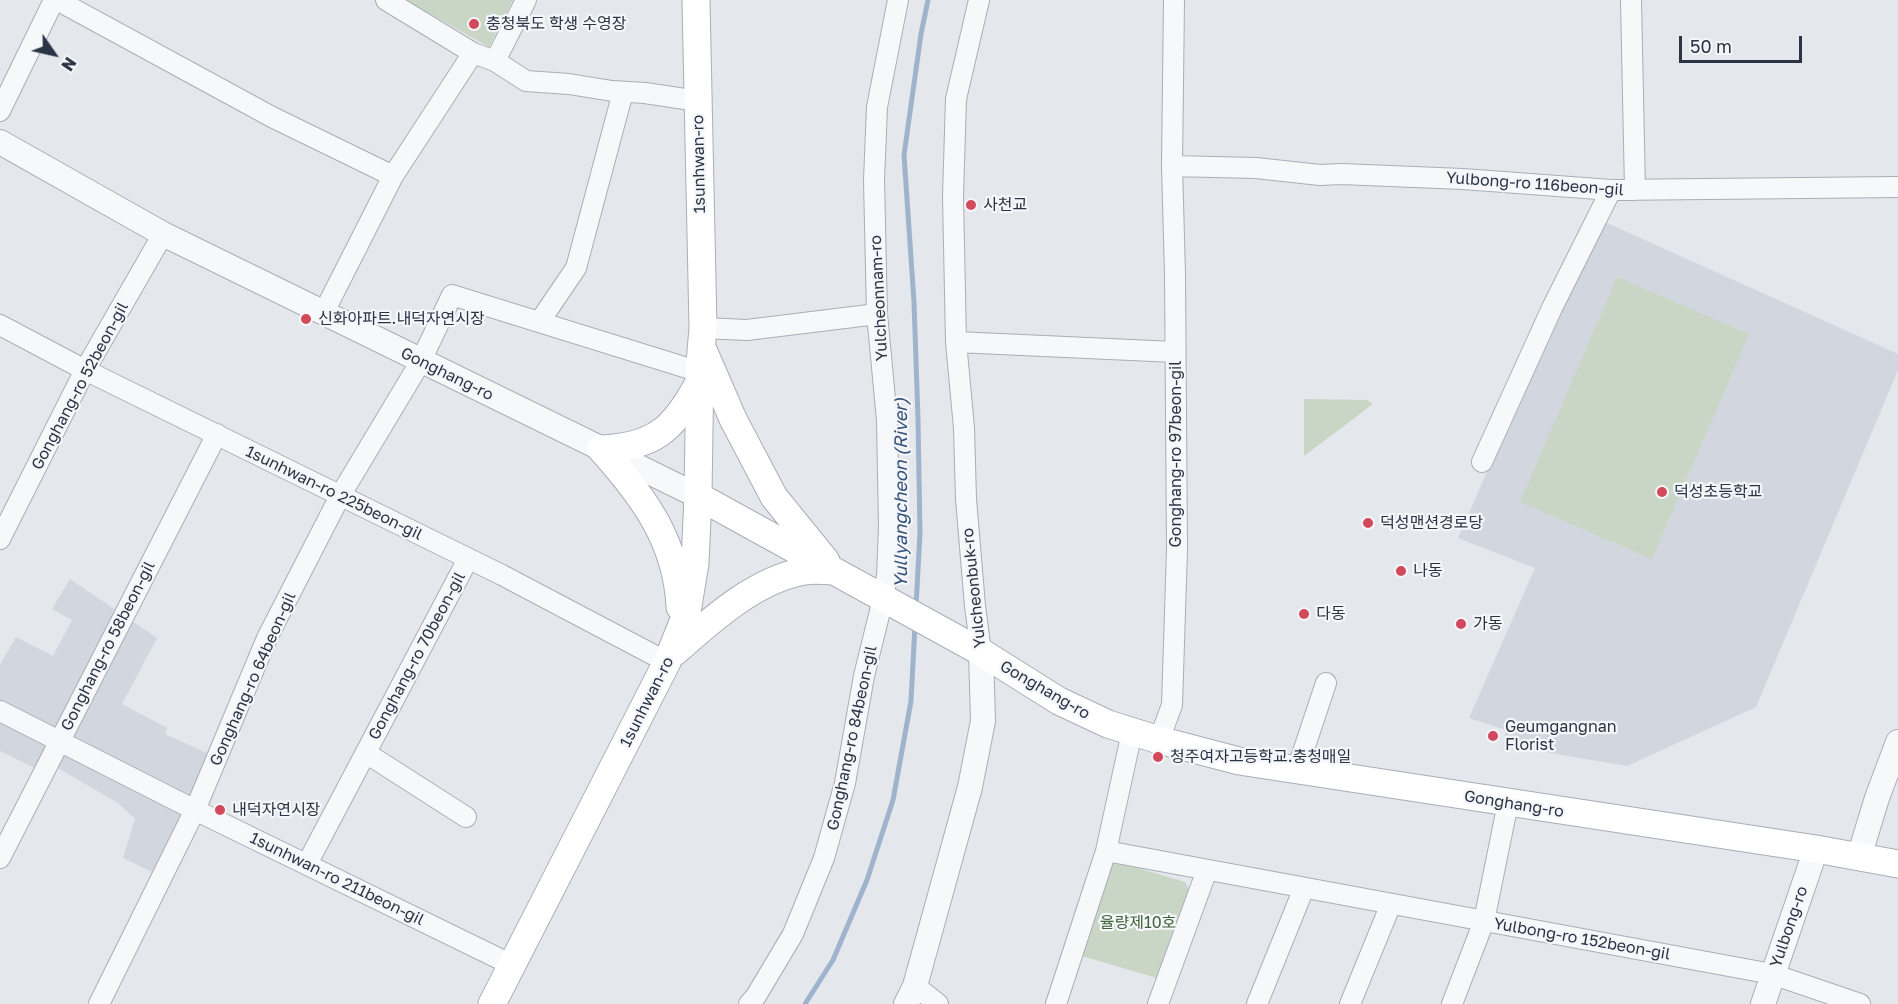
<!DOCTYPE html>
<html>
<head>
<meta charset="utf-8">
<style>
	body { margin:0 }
	#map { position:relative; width:1898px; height:1004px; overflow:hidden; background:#e4e7ec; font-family:"Golos Text",sans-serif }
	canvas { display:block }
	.north { position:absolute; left:24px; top:24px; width:60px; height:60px; -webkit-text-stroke:4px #f4f6f9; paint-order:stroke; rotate:124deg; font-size:16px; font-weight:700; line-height:24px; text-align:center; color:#2b3445 }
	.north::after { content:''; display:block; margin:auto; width:21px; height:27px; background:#2b3445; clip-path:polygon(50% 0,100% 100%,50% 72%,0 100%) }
	.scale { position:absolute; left:1679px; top:36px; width:123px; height:27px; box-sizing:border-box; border:3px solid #2b3445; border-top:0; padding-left:8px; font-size:18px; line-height:21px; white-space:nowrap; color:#2b3445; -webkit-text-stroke:4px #f4f6f9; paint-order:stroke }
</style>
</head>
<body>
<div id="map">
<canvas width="1898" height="1004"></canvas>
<div class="north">N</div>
<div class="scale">50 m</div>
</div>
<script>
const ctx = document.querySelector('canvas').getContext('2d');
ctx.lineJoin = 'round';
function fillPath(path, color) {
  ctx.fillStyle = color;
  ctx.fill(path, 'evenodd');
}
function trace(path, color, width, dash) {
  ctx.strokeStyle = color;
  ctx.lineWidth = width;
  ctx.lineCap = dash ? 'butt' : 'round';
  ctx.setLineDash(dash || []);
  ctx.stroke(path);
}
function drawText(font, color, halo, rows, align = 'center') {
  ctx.font = font + ' "Golos Text","Noto Sans KR",sans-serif';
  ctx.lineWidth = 4.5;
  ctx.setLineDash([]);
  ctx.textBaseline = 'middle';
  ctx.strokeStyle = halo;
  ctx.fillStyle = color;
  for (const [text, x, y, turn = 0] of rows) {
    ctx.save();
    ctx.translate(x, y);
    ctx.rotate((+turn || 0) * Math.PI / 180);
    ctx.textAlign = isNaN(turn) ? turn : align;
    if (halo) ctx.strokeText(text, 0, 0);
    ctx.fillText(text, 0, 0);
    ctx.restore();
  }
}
const built = new Path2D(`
	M1598,219L1898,354V370L1756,707L1627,766L1503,745L1506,730L1469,718L1535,568L1458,538Z
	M70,579L157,638L122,704L167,728L165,734L211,755L152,872L123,858L135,819L118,803L51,764L35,768L0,751V665L16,637L53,656L72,620L52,609Z`);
const green = new Path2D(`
	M405,0H513L489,47Z
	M1617,277L1749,334L1652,559L1520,502Z
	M1304,399L1367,400L1373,404L1304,456Z
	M1111,860L1185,882L1193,897L1167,981L1082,956Z`);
const stream = new Path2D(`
	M916,606L920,533L918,419L914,302L904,155L921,34L928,0
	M805,1004L833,960L867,880L893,800L911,701L915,625`);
const minor = new Path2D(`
	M57,0L272,117L393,176
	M386,0L473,53
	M979,0L956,99L953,196L956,342L964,428L966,499L975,606L981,652
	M1631,0L1635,190
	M495,61L526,81L569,84L612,91L645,93L698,101
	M0,111L54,0
	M1172,166L1256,168L1320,175L1341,174L1463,179L1611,190L1898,187
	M324,312L393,176L473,53L495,61L526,0
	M540,321L576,268L623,92
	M0,325L85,370L502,575L667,662
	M703,328L747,330L877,314
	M956,342L1175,352
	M1482,462L1552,308L1611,190
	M0,539L85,370L163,234
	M0,711L195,810L512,965
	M1159,740L1172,705L1177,550L1175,274L1172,166L1174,0
	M366,753L466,817
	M1297,770L1326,683
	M1106,851L1772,974L1860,1004
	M0,858L217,434
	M307,864L468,559
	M915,986L938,1004
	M99,1004L195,810L267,638L340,496L421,361L452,295L700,372
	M749,1004L756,996L793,934L824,858L845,783L864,676L883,599L887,576L889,527L887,420L877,314L874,180L877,107L898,0
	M1056,1004L1106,851L1132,732
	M1158,1004L1207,870
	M1257,1004L1304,888
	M1350,1004L1391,904
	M1452,1004L1484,921L1508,803`);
const tertiary = new Path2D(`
	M0,142L163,234L698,496
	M1859,857L1877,798L1898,742
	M906,1004L915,986L970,787L983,721L981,652
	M1763,1004L1816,849`);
const secondary = new Path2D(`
	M704,352L733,419L774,497L826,561
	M601,449C643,496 677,541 680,607
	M601,449C654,447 674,429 698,384
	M698,496L981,652L1059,701L1108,724L1159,740L1239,761L1816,849L1898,864
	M675,652C711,620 756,579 805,571C814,569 824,571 833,571
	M492,1004L667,662L687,612L695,563L698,496L700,363L703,328L696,0`);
const markers = [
	[474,24,6,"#d1495b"],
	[971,205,6,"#d1495b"],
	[306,319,6,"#d1495b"],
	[1662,492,6,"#d1495b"],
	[1368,523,6,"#d1495b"],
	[1401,571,6,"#d1495b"],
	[1304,614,6,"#d1495b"],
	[1461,624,6,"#d1495b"],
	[1493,736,6,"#d1495b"],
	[1158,757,6,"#d1495b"],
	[220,810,6,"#d1495b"]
];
const poiNames = [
	["충청북도 학생 수영장",486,24],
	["사천교",983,205],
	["신화아파트.내덕자연시장",318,319],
	["덕성초등학교",1674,492],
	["덕성맨션경로당",1380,523],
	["나동",1413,571],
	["다동",1316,614],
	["가동",1473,624],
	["Geumgangnan",1505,727],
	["Florist",1505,745],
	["청주여자고등학교.충청매일",1170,757],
	["내덕자연시장",232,810]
];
const streetNames = [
	["1sunhwan-ro",699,164,-91],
	["Yulbong-ro 116beon-gil",1535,184,4],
	["Yulcheonnam-ro",879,298,-93],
	["Gonghang-ro",447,374,26],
	["Gonghang-ro 52beon-gil",80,386,-62],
	["Gonghang-ro 97beon-gil",1176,454,-90],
	["1sunhwan-ro 225beon-gil",334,493,26],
	["Yulcheonbuk-ro",974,588,-96],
	["Gonghang-ro 58beon-gil",108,646,-63],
	["Gonghang-ro 70beon-gil",417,656,-62],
	["Gonghang-ro 64beon-gil",253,679,-66],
	["Gonghang-ro",1045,690,30],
	["1sunhwan-ro",647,702,-63],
	["Gonghang-ro 84beon-gil",852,738,-78],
	["Gonghang-ro",1514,804,9],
	["1sunhwan-ro 211beon-gil",337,879,26],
	["Yulbong-ro",1789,927,-71],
	["Yulbong-ro 152beon-gil",1582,939,10]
];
const parkNames = [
	["율량제10호",1138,923]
];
const waterNames = [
	["Yullyangcheon (River)",901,493,-90]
];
fillPath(built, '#d2d6de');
fillPath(green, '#c9d6c5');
trace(stream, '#9fb4cc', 5);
trace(minor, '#a9aeb7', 22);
trace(tertiary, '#a9aeb7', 26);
trace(secondary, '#a9aeb7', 29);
trace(minor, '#f7f8fa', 20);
trace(tertiary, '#f7f8fa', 24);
trace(secondary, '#fff', 27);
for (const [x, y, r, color] of markers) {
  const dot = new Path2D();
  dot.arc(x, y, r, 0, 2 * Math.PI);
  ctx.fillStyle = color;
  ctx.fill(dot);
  trace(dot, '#f4f6f9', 2);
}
drawText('16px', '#2b3445', '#f4f6f9', poiNames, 'left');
drawText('16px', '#2b3445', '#f4f6f9', streetNames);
drawText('16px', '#3f6138', '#f4f6f9', parkNames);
drawText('italic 18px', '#34527a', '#f4f6f9', waterNames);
</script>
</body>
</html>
